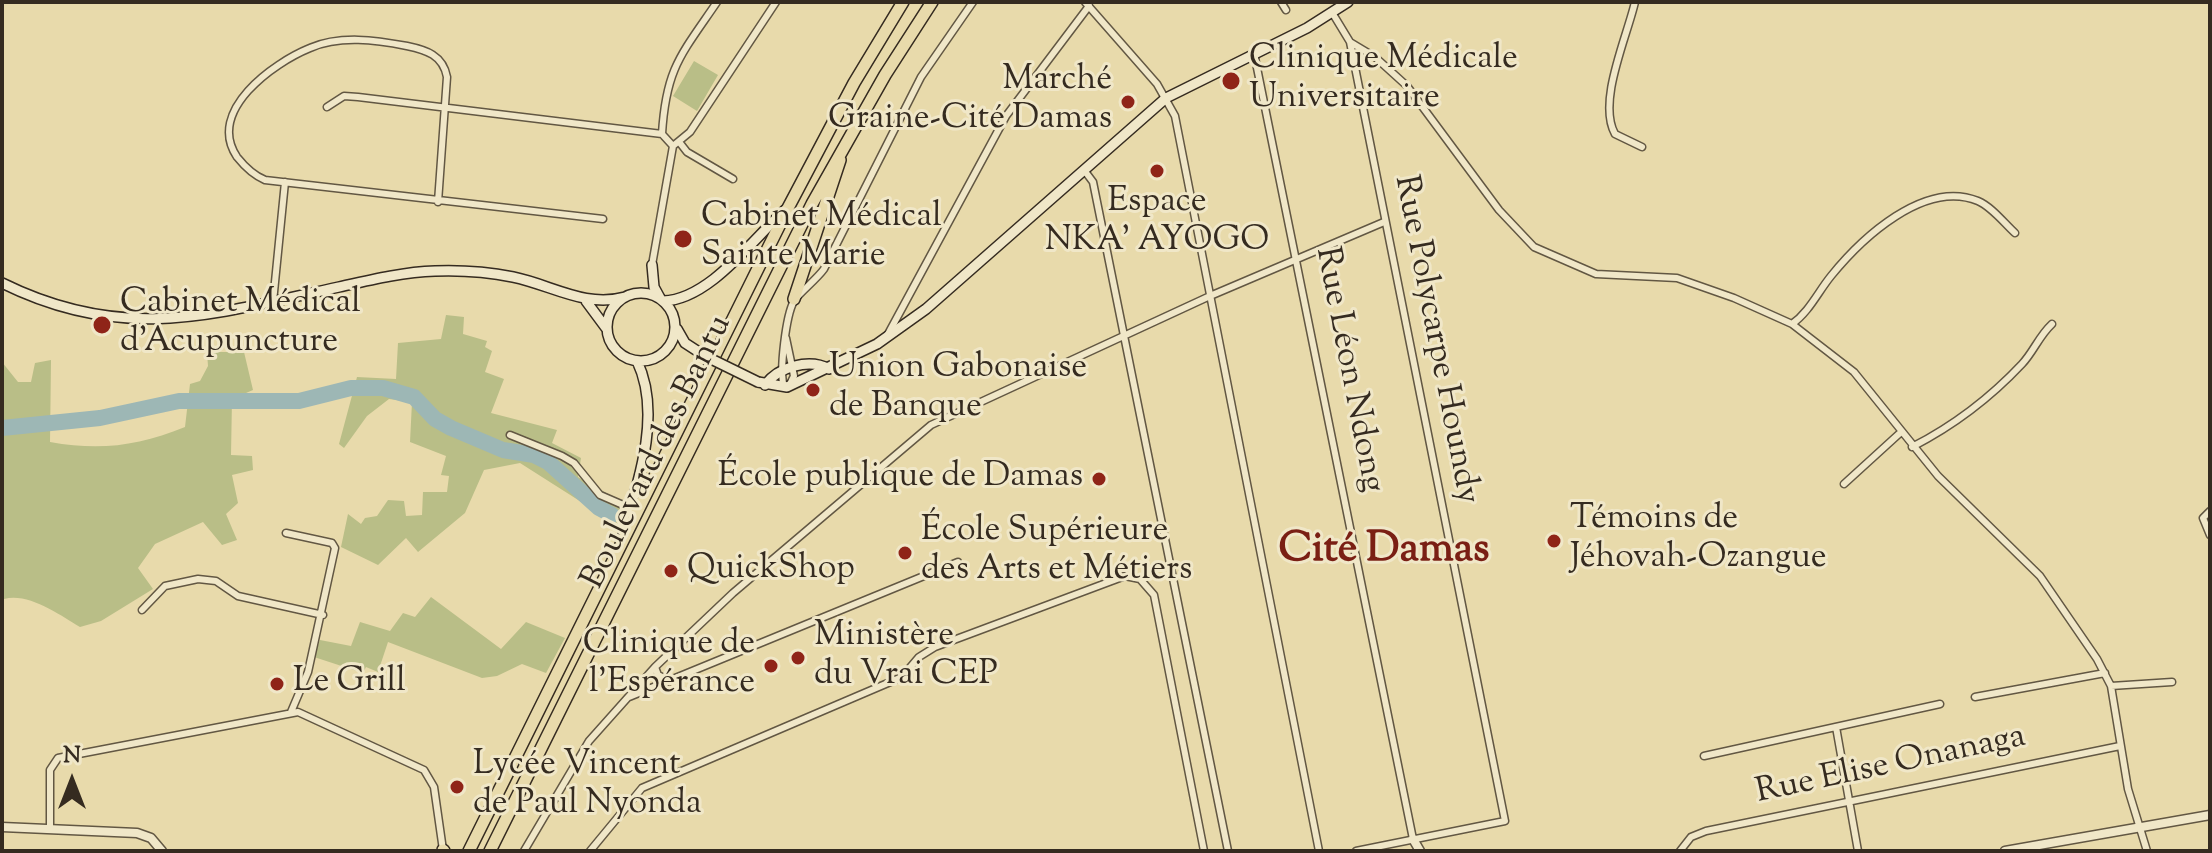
<!DOCTYPE html>
<html>
<head>
<meta charset="utf-8">
<style>
	body { margin:0 }
	#map { position:relative; width:2212px; height:853px; overflow:hidden; background:#e8daab; font-family:"Sorts Mill Goudy",serif }
	canvas { display:block }
	.frame { position:absolute; inset:0; border:4px solid #352b20; pointer-events:none }
	.north { position:absolute; left:32px; top:741px; width:80px; height:80px; -webkit-text-stroke:6px #f0e7c8; paint-order:stroke; rotate:0deg; font-size:22px; font-weight:700; line-height:32px; text-align:center; color:#352b20 }
	.north::after { content:''; display:block; margin:auto; width:28px; height:36px; background:#352b20; clip-path:polygon(50% 0,100% 100%,50% 72%,0 100%) }
</style>
</head>
<body>
<div id="map">
<canvas width="2212" height="853"></canvas>
<div class="frame"></div>
<div class="north">N</div>
</div>
<script>
const ctx = document.querySelector('canvas').getContext('2d');
ctx.lineJoin = 'round';
function fillPath(path, color) {
  ctx.fillStyle = color;
  ctx.fill(path, 'evenodd');
}
function trace(path, color, width, dash) {
  ctx.strokeStyle = color;
  ctx.lineWidth = width;
  ctx.lineCap = dash ? 'butt' : 'round';
  ctx.setLineDash(dash || []);
  ctx.stroke(path);
}
function drawText(font, color, halo, rows, align = 'center') {
  ctx.font = font + ' "Sorts Mill Goudy",serif';
  ctx.lineWidth = 6;
  ctx.setLineDash([]);
  ctx.textBaseline = 'middle';
  ctx.strokeStyle = halo;
  ctx.fillStyle = color;
  for (const [text, x, y, turn = 0] of rows) {
    ctx.save();
    ctx.translate(x, y);
    ctx.rotate((+turn || 0) * Math.PI / 180);
    ctx.textAlign = isNaN(turn) ? turn : align;
    if (halo) ctx.strokeText(text, 0, 0);
    ctx.fillText(text, 0, 0);
    ctx.restore();
  }
}
const green = new Path2D(`
	M694,61L718,75L697,111L673,96Z
	M446,315L464,317L463,334L487,341L485,347L492,351L485,372L504,379L491,413L557,430L552,443L581,458L578,477L626,504L619,526L520,463L484,470L465,513L418,552L406,538L378,565L341,547L348,514L361,524L365,518L377,516L388,500L404,501L406,516L422,515L423,492H447L449,476L441,475L446,456L410,442L412,402L389,399L367,416L344,448L339,444L357,377L396,379L398,343L441,339Z
	M207,352H244L253,390L232,399L231,455L252,456L253,470L232,475L238,503L226,514L237,540L222,545L203,522L155,544L138,568L153,589L101,621L80,627C60,615 28,592 4,599L2,362L18,382H31L35,363L51,360L50,442C100,451 138,446 185,427L190,384L200,381L208,366Z
	M431,597L501,649L526,622L565,638L546,673L522,664L497,676L482,678L388,642L378,672L366,667L363,673L314,657L320,640L351,646L360,622L390,631L403,613L415,617Z`);
const river = new Path2D(`
	M2,428L100,418L179,401H299L351,388H383L414,397L435,419L451,428L503,450L534,455L548,462L599,508L612,515`);
const minor = new Path2D(`
	M1085,2L1157,84L1175,116L1319,851
	M1281,2L1286,10
	M1635,2C1627,37 1597,102 1615,134L1642,147
	M1333,14L1350,42L1505,821L1356,851
	M1350,42L1375,57L1407,86L1499,210L1534,247L1596,274L1677,278L1734,298L1792,324L1854,372L1938,476L2040,576L2097,659L2111,686L2128,789L2147,851
	M1254,53L1413,839
	M327,107L344,96L358,97L662,134
	M680,143L687,152L733,179
	M673,146L662,134C666,68 681,55 717,2
	M1084,170L1093,182L1228,851
	M438,202L447,77C443,55 426,50 407,46C376,40 340,35 310,48C273,63 206,111 237,157C245,167 253,175 265,180L603,219
	M652,265L673,146L690,132L776,2
	M273,302L285,182
	M1792,324C1809,312 1818,292 1831,276C1861,239 1924,179 1978,201C1992,207 2004,223 2015,233
	M887,336L1006,116L1089,6
	M786,338L794,376L790,384
	M784,387C779,372 786,315 794,301C798,294 817,279 824,269L921,77L973,2
	M510,435L562,456L574,463L600,495L630,508
	M1912,447C1953,426 1991,397 2022,364C2034,351 2039,336 2052,324
	M1844,484L1900,433
	M2210,511L2203,518L2210,535
	M286,533L332,543L335,548L308,672L291,712
	M142,610L165,586L198,579L216,581L238,596L323,615
	M655,667L658,675L670,681
	M2111,686L2172,682
	M629,697L958,562
	M1975,697L2105,673
	M1836,727L1858,851
	M1704,756L1940,704
	M50,826V770L58,758L298,712L424,770L434,787L443,850
	M524,851L589,741L655,667L733,593L931,425L1210,296L1384,222
	M590,851L642,788L902,677L919,657L935,647L1125,576L1140,579L1154,595L1204,851
	M1680,851L1691,837L1706,831L2120,746`);
const tertiary = new Path2D(`
	M2,827L137,833L151,838L162,851
	M1413,839L1420,851
	M2005,851L2210,815`);
const secondary = new Path2D(`
	M652,265L654,287L660,298
	M2,283C125,344 214,314 339,287C370,280 403,272 435,271C461,270 488,272 513,277C552,285 585,308 625,297
	M607 327a34 34 0 1 1 68 0a34 34 0 1 1-68 0Z
	M586,301L606,328
	M663,301C709,300 752,240 785,210
	M677,329L685,343L705,356
	M758,382L787,387L877,344L926,309L1166,98L1307,28L1348,2
	M765,385C778,367 809,358 829,369
	M623,532C639,480 662,413 637,361`);
const trunk = new Path2D(`
	M794,299L840,160
	M443,850L444,851
	M469,851L788,208L854,83L903,2
	M490,851L812,204L885,75L932,2`);
const secondaryBridge = new Path2D(`
	M705,356L758,382`);
const markers = [
	[1231,81,10,"#8f2418"],
	[1128,102,8,"#8f2418"],
	[1157,171,8,"#8f2418"],
	[683,239,10,"#8f2418"],
	[102,325,10,"#8f2418"],
	[813,390,8,"#8f2418"],
	[1099,479,8,"#8f2418"],
	[1554,541,8,"#8f2418"],
	[905,553,8,"#8f2418"],
	[671,571,8,"#8f2418"],
	[798,658,8,"#8f2418"],
	[771,666,8,"#8f2418"],
	[277,684,8,"#8f2418"],
	[457,787,8,"#8f2418"]
];
const poiNames = [
	["Clinique Médicale",1249,61],
	["Universitaire",1249,100],
	["Marché",1112,82,"right"],
	["Graine-Cité Damas",1112,121,"right"],
	["Espace",1157,204,"center"],
	["NKA' AYOGO",1157,243,"center"],
	["Cabinet Médical",701,219],
	["Sainte Marie",701,258],
	["Cabinet Médical",120,305],
	["d'Acupuncture",120,344],
	["Union Gabonaise",829,370],
	["de Banque",829,409],
	["École publique de Damas",1083,479,"right"],
	["Témoins de",1570,521],
	["Jéhovah-Ozangue",1570,560],
	["École Supérieure",921,533],
	["des Arts et Métiers",921,572],
	["QuickShop",687,571],
	["Ministère",814,638],
	["du Vrai CEP",814,677],
	["Clinique de",755,646,"right"],
	["l'Espérance",755,685,"right"],
	["Le Grill",293,684],
	["Lycée Vincent",473,767],
	["de Paul Nyonda",473,806]
];
const streetNames = [
	["Rue Polycarpe Houndy",1434,340,79],
	["Rue Léon Ndong",1347,370,79],
	["Boulevard des Bantu",659,453,-64],
	["Rue Elise Onanaga",1891,767,-12]
];
const districtNames = [
	["Cité Damas",1384,553]
];
fillPath(green, '#b9be87');
trace(river, '#9db7b5', 16);
trace(minor, '#625743', 9);
trace(tertiary, '#625743', 11);
trace(secondary, '#352b20', 12);
trace(trunk, '#352b20', 14);
trace(minor, '#f0e7c8', 6);
trace(tertiary, '#f0e7c8', 8);
trace(secondary, '#f0e7c8', 9);
trace(trunk, '#e8daab', 11);
trace(secondaryBridge, '#352b20', 12, []);
trace(secondaryBridge, '#f0e7c8', 9);
for (const [x, y, r, color] of markers) {
  const dot = new Path2D();
  dot.arc(x, y, r, 0, 2 * Math.PI);
  ctx.fillStyle = color;
  ctx.fill(dot);
  trace(dot, '#f0e7c8', 3);
}
drawText('34px', '#352b20', '#f0e7c8', poiNames, 'left');
drawText('34px', '#352b20', '#f0e7c8', streetNames);
drawText('bold 42px', '#7a1f14', '#f0e7c8', districtNames);
</script>
</body>
</html>
